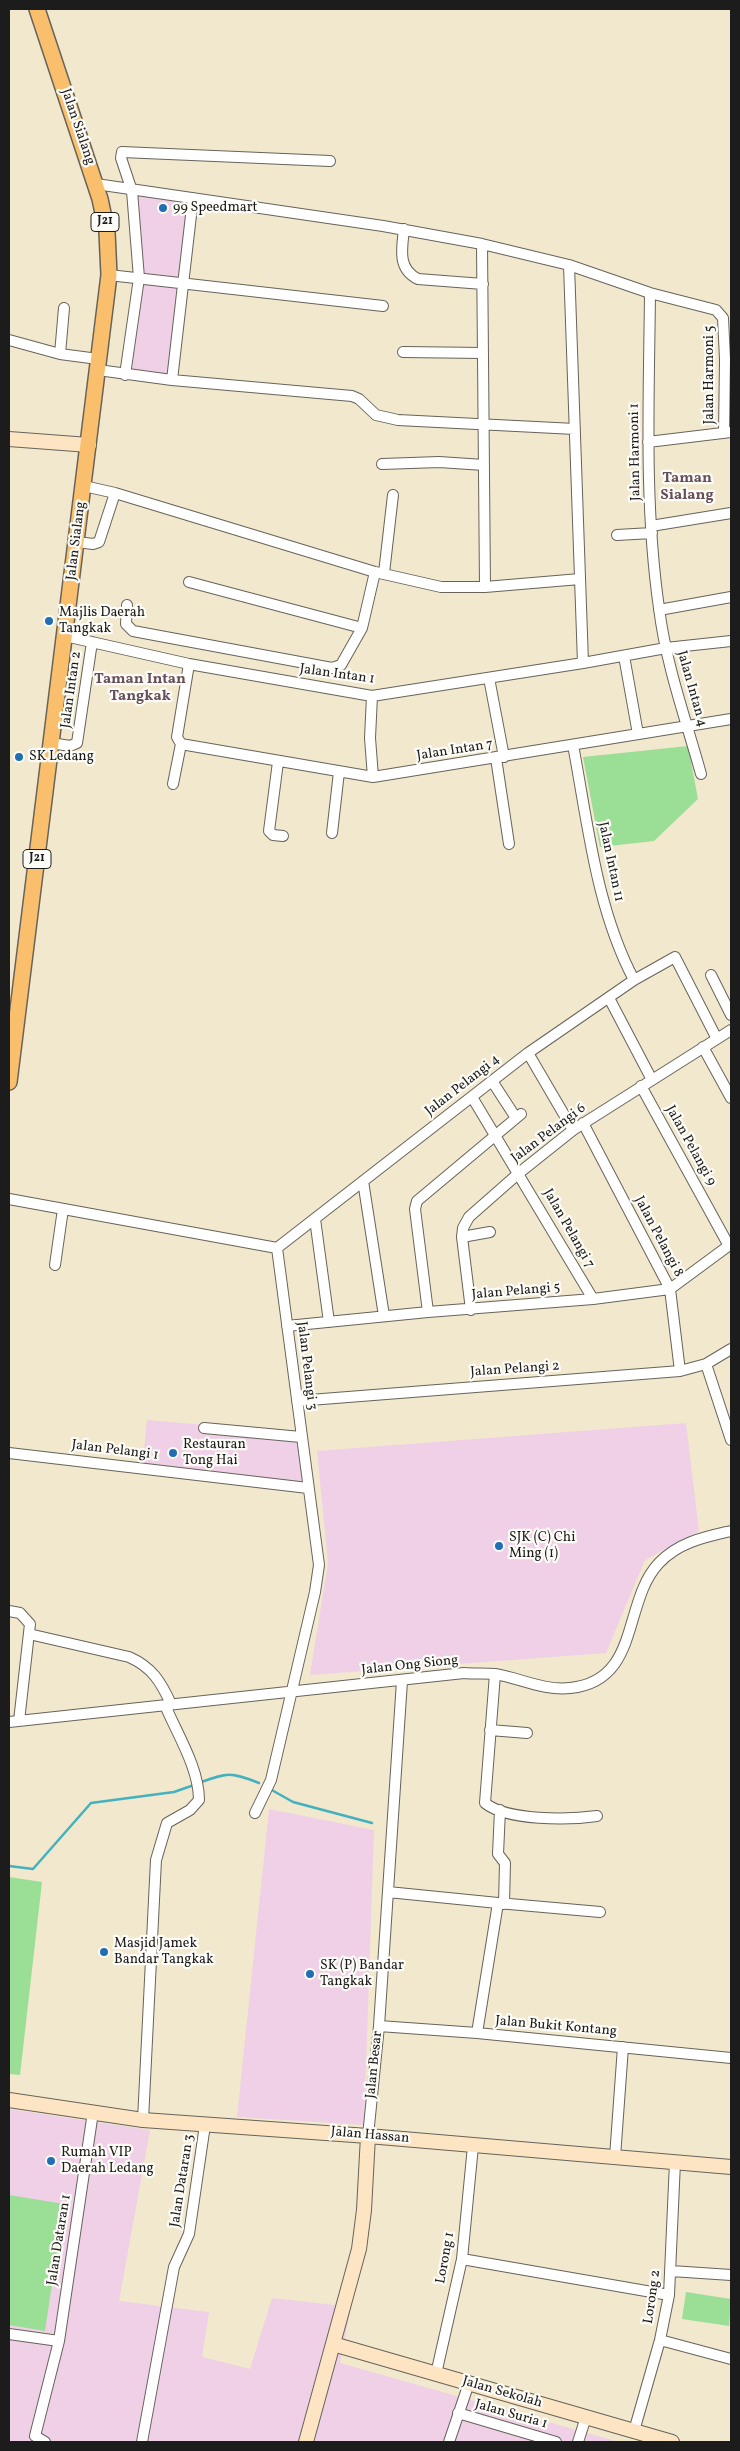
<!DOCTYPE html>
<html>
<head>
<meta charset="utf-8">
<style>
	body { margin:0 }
	#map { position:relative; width:740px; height:2451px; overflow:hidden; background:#f1e8ce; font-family:Vollkorn,serif }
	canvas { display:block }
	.frame { position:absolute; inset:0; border:10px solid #1c1c1c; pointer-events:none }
</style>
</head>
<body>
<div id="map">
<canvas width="740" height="2451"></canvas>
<div class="frame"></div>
</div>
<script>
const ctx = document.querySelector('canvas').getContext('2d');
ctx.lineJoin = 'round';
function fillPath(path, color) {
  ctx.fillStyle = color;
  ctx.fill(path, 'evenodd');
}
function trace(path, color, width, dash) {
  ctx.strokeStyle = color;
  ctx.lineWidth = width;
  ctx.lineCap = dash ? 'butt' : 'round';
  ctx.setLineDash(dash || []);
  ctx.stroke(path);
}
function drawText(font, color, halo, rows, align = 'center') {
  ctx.font = font + ' Vollkorn,serif';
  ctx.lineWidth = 4.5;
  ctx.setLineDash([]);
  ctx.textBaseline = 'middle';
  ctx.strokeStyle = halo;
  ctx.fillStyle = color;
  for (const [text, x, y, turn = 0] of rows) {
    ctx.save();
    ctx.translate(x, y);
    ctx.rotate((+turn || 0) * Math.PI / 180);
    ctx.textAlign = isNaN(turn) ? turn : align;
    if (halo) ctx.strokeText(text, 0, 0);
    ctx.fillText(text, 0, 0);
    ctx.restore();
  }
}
const built = new Path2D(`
	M129,193L197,202L175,384L122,377L135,275Z
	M147,1420L297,1433L305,1491L142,1472Z
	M686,1423L699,1531L645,1560L606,1653L310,1675L328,1563L317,1451Z
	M269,1809L374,1830L364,2125L237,2117Z
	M9,2109L150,2130L119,2301L209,2312L202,2357L250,2369L272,2298L351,2307L340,2363L619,2442H9Z`);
const green = new Path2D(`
	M688,746L698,799L654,841L600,847L583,757Z
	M9,1877L42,1882L20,2075L9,2074Z
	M9,2195L64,2204L45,2331L9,2325Z
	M686,2292L731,2299L729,2326L682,2319Z`);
const stream = new Path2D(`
	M199,1783C229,1772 230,1772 259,1783
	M270,1789L293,1802L372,1823
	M9,1866L33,1869L91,1803L174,1792L194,1785`);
const street = new Path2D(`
	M96,184L383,226L482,244L569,265L650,293L716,310L723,318L725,359L724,433
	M404,229C402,248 397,269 418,279L483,284
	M482,244L485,587
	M569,265L583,663
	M109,275L383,306
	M650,293C649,398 644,504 659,608C666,665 686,720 701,774
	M9,340L60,354L98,359
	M403,352L483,353
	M60,354L64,308
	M98,370L172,380L352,396L359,399L376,415L398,420L575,429
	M125,375L139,278L132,191L121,158L122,152L330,161
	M172,380L193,198
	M648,442L731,432
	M382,464L439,462L484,465
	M84,486L115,493L375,572L441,587H485L580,579
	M651,526L731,513
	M617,535L652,533
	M77,542L93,544L99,542L115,493
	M384,573L393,495
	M189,582L362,628L375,572
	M127,605L126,624L133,631L332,668L341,665L362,628
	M659,610L731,597
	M65,636L189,664L372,696L583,663L666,648L731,641
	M624,656L638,734
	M189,664L177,737L181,744L373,777L731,719
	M489,678L504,757
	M372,696L370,738L373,777
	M51,743L70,746L77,743L92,642
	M573,745C588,824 596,908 634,980
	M496,758L509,844
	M278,762L269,831L273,835L283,836
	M173,784L181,744
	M332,833L339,772
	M711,975L731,1015
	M609,998L652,1080
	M703,1047L731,1098
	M528,1053L573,1130
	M492,1081L516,1118
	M641,1086L729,1246
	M472,1097L593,1299
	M583,1123L670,1289L680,1371
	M363,1181L384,1316
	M9,1199L277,1248
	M315,1219L329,1322
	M462,1237L490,1232
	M277,1248L528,1053L634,980L675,957L717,1039
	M55,1265L63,1209
	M471,1310L462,1237L463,1228L469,1217L519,1173L573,1130L731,1030
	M428,1312L415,1209L417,1201L521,1114
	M287,1326L428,1312L593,1299L670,1289L731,1244
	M706,1364L731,1440
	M297,1401L680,1371L706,1364L731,1349
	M204,1428L301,1437
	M9,1453L308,1488
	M9,1611L20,1613L30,1624L19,1721
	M29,1634L129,1657C152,1667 161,1682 171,1704
	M495,1674L485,1803C507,1821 569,1820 597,1816
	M9,1722L464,1673C475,1674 485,1673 495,1674C520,1678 544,1691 570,1688C641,1681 622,1602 659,1563C679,1542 705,1537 731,1531
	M490,1730L527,1733
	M500,1810L498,1854L505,1863L504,1904
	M255,1813L271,1780L315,1592L319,1565L277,1248
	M388,1892L498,1903L477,2033
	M498,1903L600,1912
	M379,2026L477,2033L731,2058
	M143,2120L156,1860L167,1823L190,1810L199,1800C199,1768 177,1734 165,1705
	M368,2136L379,2026L402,1681
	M615,2157L623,2047
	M462,2259L669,2295
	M671,2271L731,2275
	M9,2334L59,2341
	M660,2340L731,2359
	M436,2374L462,2259L473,2146
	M458,2413L556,2442
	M634,2431L660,2340L669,2295L675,2162
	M45,2442L35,2436L59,2341L93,2112
	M142,2442L174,2267L189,2234L205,2125
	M449,2442L469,2383
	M578,2442L586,2417`);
const secondary = new Path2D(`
	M9,439L89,445
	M9,2100L143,2120L368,2136L731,2167
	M333,2344L672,2442
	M306,2442L359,2249L364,2210L368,2136`);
const primary = new Path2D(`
	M9,1082L109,275L107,232L100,199L37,9`);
const markers = [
	[163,208,5,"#1f6fb2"],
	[49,621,5,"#1f6fb2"],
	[19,757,5,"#1f6fb2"],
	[173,1453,5,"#1f6fb2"],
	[499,1546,5,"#1f6fb2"],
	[104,1952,5,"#1f6fb2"],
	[310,1974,5,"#1f6fb2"],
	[51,2161,5,"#1f6fb2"]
];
const shields = [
	[105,222,28],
	[37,859,28]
];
const shieldNames = [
	["J21",105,222],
	["J21",37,859]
];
const streetNames = [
	["Jalan Sialang",77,127,71],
	["Jalan Harmoni 5",710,375,-90],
	["Jalan Harmoni 1",636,452,-91],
	["Jalan Sialang",77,541,-83],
	["Jalan Intan 1",337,675,8],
	["Jalan Intan 4",691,689,74],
	["Jalan Intan 2",72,690,-82],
	["Jalan Intan 7",455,751,-9],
	["Jalan Intan 11",610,862,78],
	["Jalan Pelangi 4",463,1086,-38],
	["Jalan Pelangi 6",549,1134,-37],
	["Jalan Pelangi 9",690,1146,61],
	["Jalan Pelangi 7",568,1229,60],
	["Jalan Pelangi 8",658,1237,62],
	["Jalan Pelangi 5",516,1292,-5],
	["Jalan Pelangi 3",306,1366,83],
	["Jalan Pelangi 2",515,1370,-4],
	["Jalan Pelangi 1",115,1451,7],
	["Jalan Ong Siong",410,1666,-6],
	["Jalan Bukit Kontang",556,2027,5],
	["Jalan Besar",375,2065,-84],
	["Jalan Hassan",370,2136,5],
	["Jalan Dataran 3",183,2181,-81],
	["Jalan Dataran 1",60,2240,-81],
	["Lorong 1",446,2258,-80],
	["Lorong 2",653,2297,-82],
	["Jalan Sekolah",502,2393,16],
	["Jalan Suria 1",511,2415,16]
];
const poiNames = [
	["99 Speedmart",173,208],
	["Majlis Daerah",59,613],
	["Tangkak",59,629],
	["SK Ledang",29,757],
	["Restauran",183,1445],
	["Tong Hai",183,1461],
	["SJK (C) Chi",509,1538],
	["Ming (1)",509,1554],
	["Masjid Jamek",114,1944],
	["Bandar Tangkak",114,1960],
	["SK (P) Bandar",320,1966],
	["Tangkak",320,1982],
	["Rumah VIP",61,2153],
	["Daerah Ledang",61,2169]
];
const neighbourhoodNames = [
	["Taman",687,479],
	["Sialang",687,496],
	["Taman Intan",140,680],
	["Tangkak",140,697]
];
fillPath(built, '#efd0e6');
fillPath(green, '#9bde95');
trace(stream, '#43b2be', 2.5);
trace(street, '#67635a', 12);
trace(secondary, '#67635a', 16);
trace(primary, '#67635a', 18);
trace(street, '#fff', 10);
trace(secondary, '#fde5c4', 14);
trace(primary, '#f9bf6c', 15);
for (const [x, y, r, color] of markers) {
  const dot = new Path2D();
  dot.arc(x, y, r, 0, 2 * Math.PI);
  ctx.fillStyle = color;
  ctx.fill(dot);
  trace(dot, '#fdfcf7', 2);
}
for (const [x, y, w] of shields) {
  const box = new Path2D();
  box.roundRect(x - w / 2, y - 9.5, w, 19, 4);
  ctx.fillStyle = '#fdfcf7';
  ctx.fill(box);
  trace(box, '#1c1c1c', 1);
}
drawText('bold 12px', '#1c1c1c', null, shieldNames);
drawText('14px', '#1c1c1c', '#fdfcf7', streetNames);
drawText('14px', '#1c1c1c', '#fdfcf7', poiNames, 'left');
drawText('bold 15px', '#664f5a', '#fdfcf7', neighbourhoodNames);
</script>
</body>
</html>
